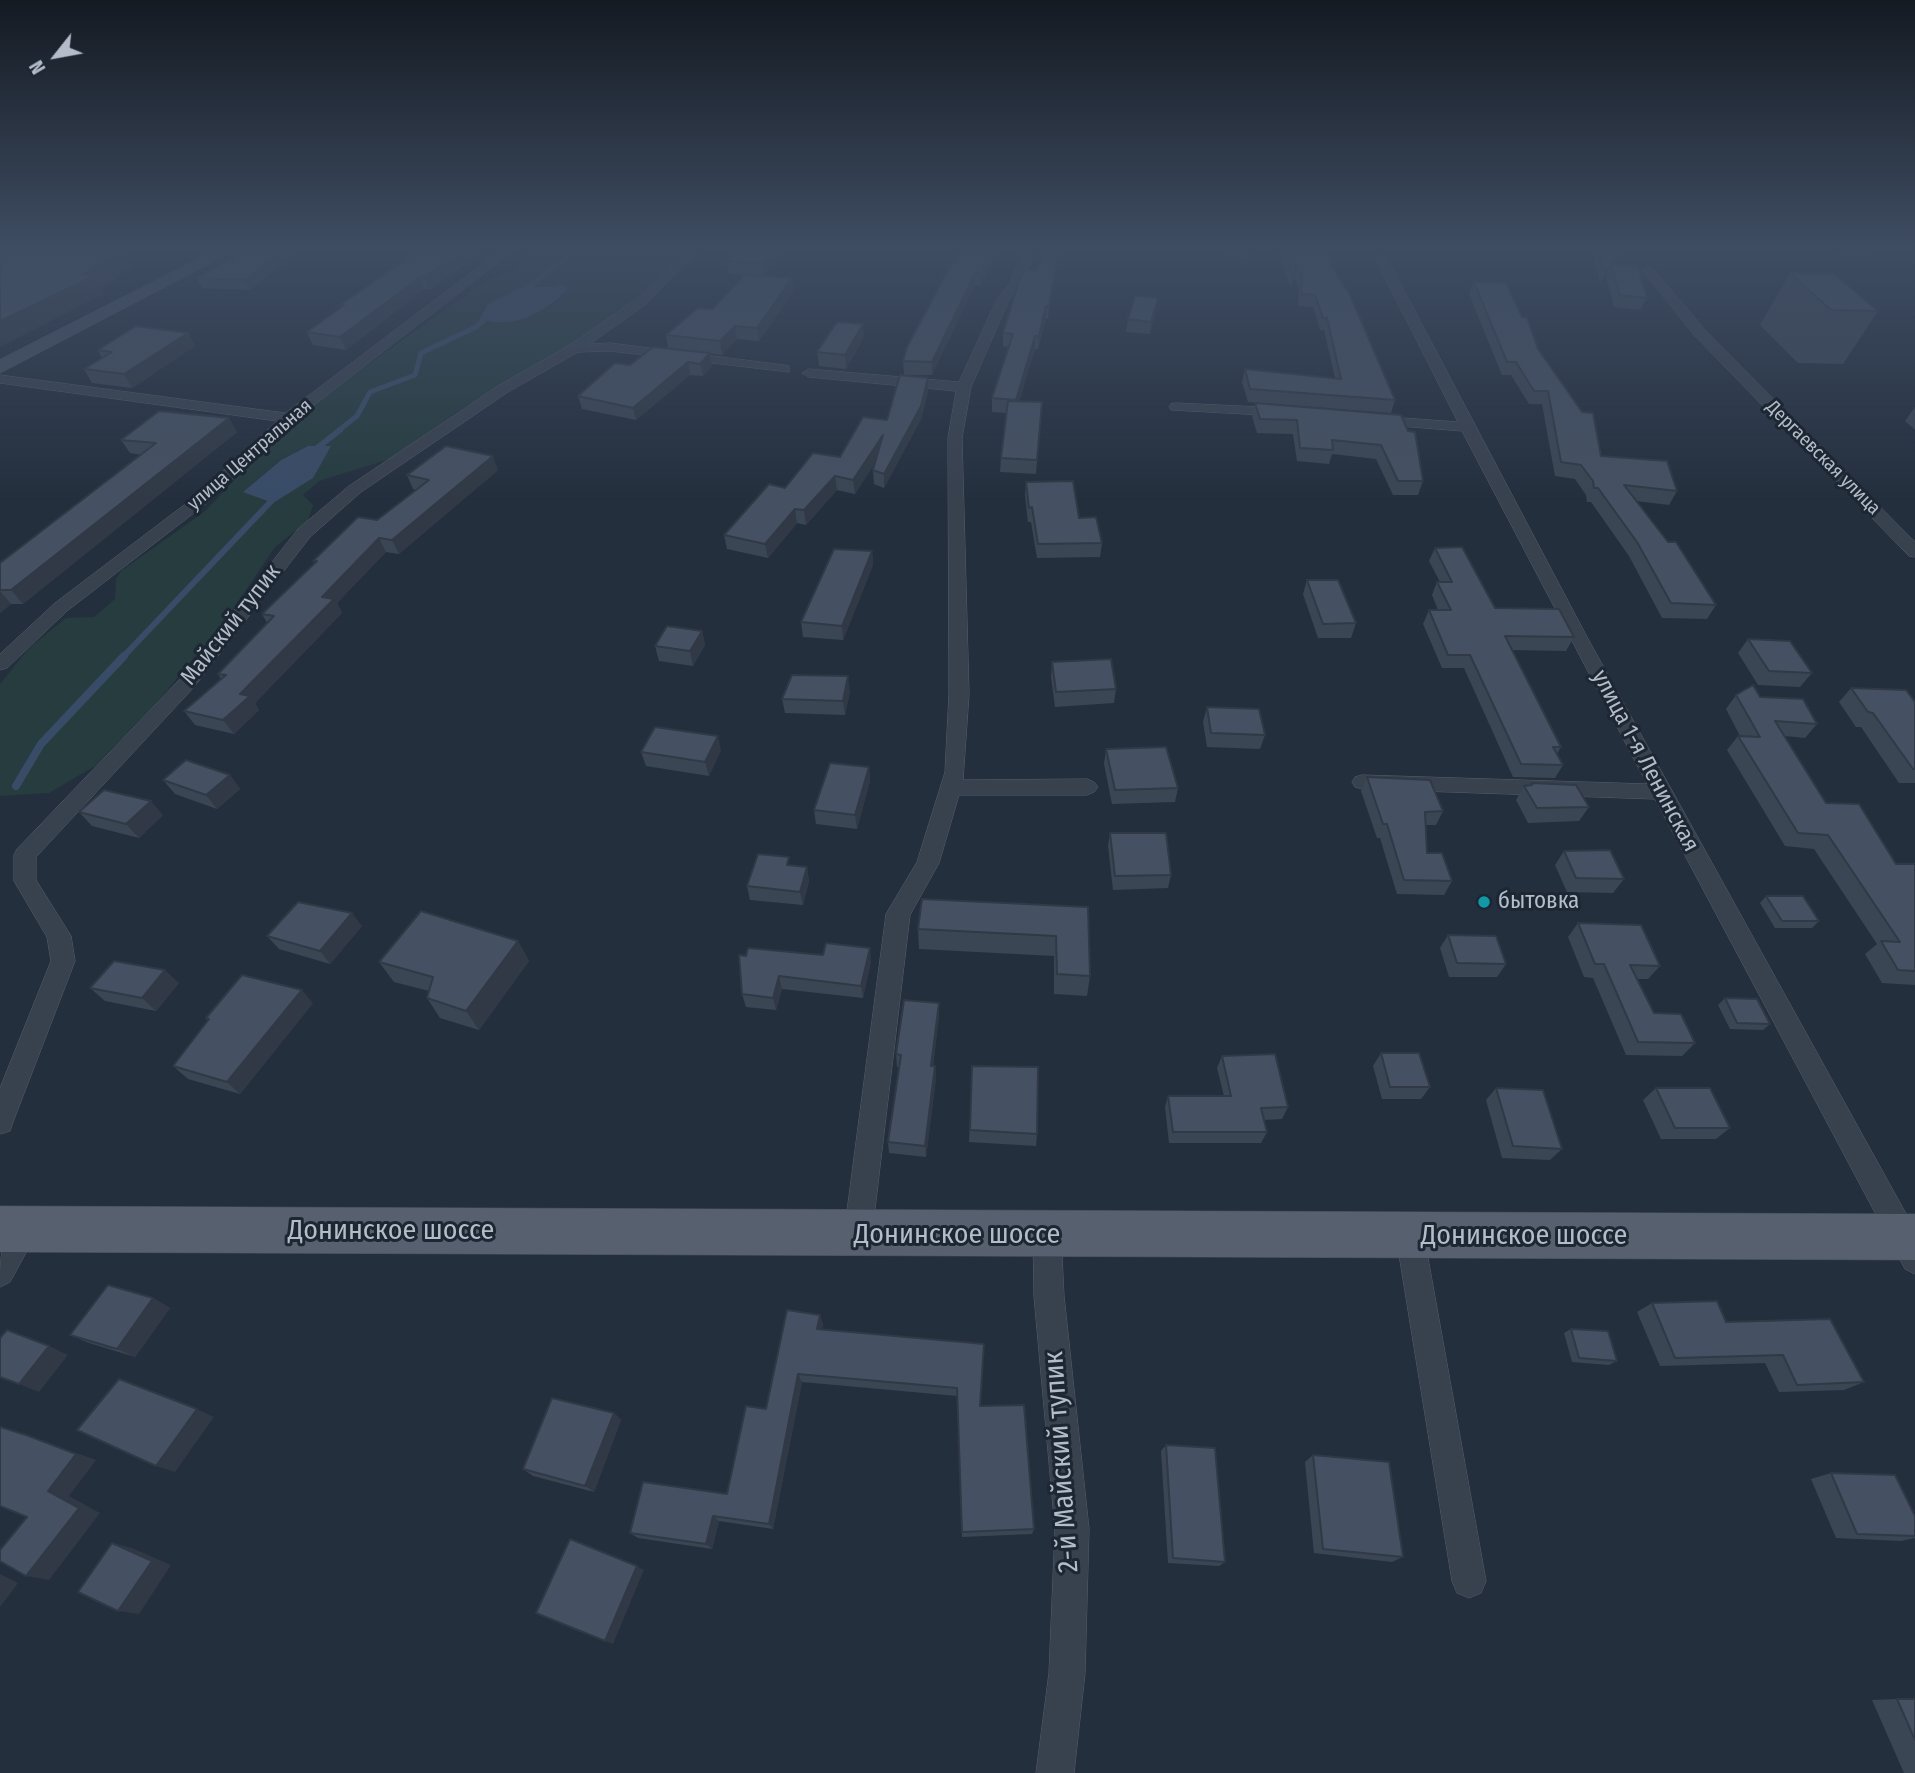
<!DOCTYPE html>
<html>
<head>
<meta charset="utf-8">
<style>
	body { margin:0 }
	#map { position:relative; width:1915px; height:1773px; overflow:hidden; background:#242f3e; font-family:"Fira Sans Condensed",sans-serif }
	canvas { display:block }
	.north { position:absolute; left:21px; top:21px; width:70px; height:70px; -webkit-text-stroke:5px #1d2633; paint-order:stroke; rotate:239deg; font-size:19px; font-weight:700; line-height:28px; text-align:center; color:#b4bcc9 }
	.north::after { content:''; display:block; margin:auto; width:24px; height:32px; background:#b4bcc9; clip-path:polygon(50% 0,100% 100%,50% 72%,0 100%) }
</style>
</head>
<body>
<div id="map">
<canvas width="1915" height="1773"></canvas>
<div class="north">N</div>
</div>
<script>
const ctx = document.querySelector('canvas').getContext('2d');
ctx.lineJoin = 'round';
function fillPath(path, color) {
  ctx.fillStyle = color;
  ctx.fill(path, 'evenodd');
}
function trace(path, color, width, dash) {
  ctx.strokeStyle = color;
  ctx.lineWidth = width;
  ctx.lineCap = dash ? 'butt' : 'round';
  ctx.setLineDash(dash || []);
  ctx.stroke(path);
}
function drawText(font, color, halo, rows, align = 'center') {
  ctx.font = font + ' "Fira Sans Condensed",sans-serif';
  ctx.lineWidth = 6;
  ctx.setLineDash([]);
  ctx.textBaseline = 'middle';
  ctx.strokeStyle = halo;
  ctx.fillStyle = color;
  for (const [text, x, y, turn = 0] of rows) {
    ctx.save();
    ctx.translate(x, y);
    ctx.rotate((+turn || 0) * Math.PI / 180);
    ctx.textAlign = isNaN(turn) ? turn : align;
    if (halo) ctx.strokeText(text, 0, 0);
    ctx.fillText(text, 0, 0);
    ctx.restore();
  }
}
const green = new Path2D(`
	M526,252H685L634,301L595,331L455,413L393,458L319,481L303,495L313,505L308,521L275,547L227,618L159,700L95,766L49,793L0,796V684L28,649L66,618L94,617L115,599L116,579L121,571L204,512L299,413L468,294C485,276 511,277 529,259ZM564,284L565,293C545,314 516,322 487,322L481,315L484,308L529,286L548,287ZM308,446H330L243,492L280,460Z`);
const water = new Path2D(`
	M564,284L567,290C545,313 512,330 479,319L488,304L519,289L529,286L548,287Z
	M308,446H331L313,478L273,503L243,492L281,460Z`);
const streamFar2 = new Path2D(`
	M523,291L574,252
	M338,431L357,416L370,392L415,375L421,353L476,327L491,314`);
const streamFar1 = new Path2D(`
	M312,452L340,430
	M122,658L279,493`);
const stream = new Path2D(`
	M16,786L41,744L124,656`);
const minor = new Path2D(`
	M499,252H512L293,421L208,502L67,611L7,668L0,670V654L55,603L196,496L277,421L0,383V375L285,413Z
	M685,252H697L646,304L590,344L610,343L784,365L789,366V372L610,351L578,352L508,392L361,492L310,537L194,687L36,857V880L71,936L75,961L13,1122L10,1131L0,1134V1088L51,961L47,937L14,881V855L17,849L180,679L298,529L349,486L498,386L570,345L638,298Z
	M1022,252H1034L1021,285L1009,300L971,387L962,438L969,694L963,780L1087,779L1094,782L1098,787L1094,792L1087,795H959L939,863L910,915L872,1234L868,1244L858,1248L848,1244L844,1234L886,914L917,862L945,772L949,694L948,438L956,391L809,377L802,373L809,369L959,382L997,299L1009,284Z
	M1382,256L1388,260L1587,637L1915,1230V1274L1905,1269L1655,799L1362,789L1355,787L1352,782L1355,777L1362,775L1647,784L1462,431L1375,424L1368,420L1375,416L1458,422L1376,260Z
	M1648,266L1652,267L1705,330L1915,542V557L1909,556L1695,336L1642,270Z
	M1176,403L1282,408L1289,412L1282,416L1171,410L1169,407L1171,404Z
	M25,1215L35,1219L39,1229L10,1282L0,1287C0,1261 0,1227 25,1215Z
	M1047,1221L1057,1225L1061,1235L1064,1296L1089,1529L1085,1673L1074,1773H1036L1049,1673L1055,1529L1034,1296L1033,1235L1037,1225Z
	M1410,1222L1420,1226L1424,1236L1486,1581L1481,1593L1469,1598L1457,1593L1452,1581L1396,1236L1400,1226Z`);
const secondary = new Path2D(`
	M212,252H232L0,373V360Z`);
const primary = new Path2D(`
	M0,1206L1915,1214V1260L0,1252Z`);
const wall = new Path2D(`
	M244,252H297L250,290L202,288L197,278Z
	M415,252H484L429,290L424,289L346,350L313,345L307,332L341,308L340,305L415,253Z
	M780,252L763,276L794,291L759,341L737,339L722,355L668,348L666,335L712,309L745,275L729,274L727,261Z
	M961,252L996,255L980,286L975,285L932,375H904L903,361Z
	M1059,252L1048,319H1046L1038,349H1035L1019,401L1042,402L1036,474L1000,472L1001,458L1006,413L992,412V398L1009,347L1003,346V333L1035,271Z
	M1224,252H1249L1248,259L1223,257Z
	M1278,252H1326L1332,267L1395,400L1391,413L1248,402L1242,382L1245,369L1335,378L1324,330H1320L1313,307L1298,306L1299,287L1294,276L1291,288Z
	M1594,252H1621L1613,264L1647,298L1640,310L1614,307L1606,276L1607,274L1600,284L1593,256Z
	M1830,252H1870L1866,259Z
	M1790,273L1878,311L1843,364L1798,363L1760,325Z
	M1474,282L1522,317L1538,349L1601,456L1677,491L1669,505L1636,501L1716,605L1707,619L1662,618L1629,556L1591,502H1587L1586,495L1575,479L1555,476L1542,404H1529L1511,375H1502L1469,294Z
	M1156,311L1150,334L1126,332L1128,319Z
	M188,333L195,346L132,388L92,383L84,369L102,358L98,350Z
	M864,337L846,369L819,366L817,352Z
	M653,347L712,366L703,376L690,375L636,420L582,409L578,396L630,365Z
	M928,391L921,419L884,488L874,484L873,470L876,461L855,494L837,490L806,525L797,523L768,558L727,549L724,535L785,488L840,457L887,420Z
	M1255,403L1401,415L1423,481L1418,495H1393L1376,459L1332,454L1329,464L1297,461L1293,434L1257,433L1252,416Z
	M1915,407V430L1905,421Z
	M237,432L23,604H11L0,613V563L142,455L130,453L121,440Z
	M498,470L399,554L386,552L337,603L342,613L255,703L259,710L234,734L195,725L184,711L221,679L218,674L267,623L262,614L315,564L313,561L377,520L417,490L413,489L407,475Z
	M1026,482L1102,543L1100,557L1037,558L1031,522H1028L1025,496Z
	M1435,548L1495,608L1574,637L1566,651L1512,650L1561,747L1557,754L1563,765L1555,778L1513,777L1464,668H1442L1423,624L1429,610H1438L1432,595L1437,582H1440L1429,561Z
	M872,551L873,565L843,640L803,637L801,622Z
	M1307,580L1356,623L1351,638H1318L1303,594Z
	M702,631L705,645L693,666L659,661L655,646Z
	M1748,639L1812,673L1800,687L1758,685L1738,653Z
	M1052,662L1116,689L1114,703L1055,707L1051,677Z
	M1851,688L1915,702V783H1899L1861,727H1856L1839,702Z
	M850,691L845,715L785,713L782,699Z
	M1736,695L1760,697L1817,724L1805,738L1785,736L1826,803L1896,864H1915V985L1882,983L1865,954L1877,944L1814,849L1785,846L1727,750L1738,736H1740L1726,709Z
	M1207,707L1265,735L1260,749L1207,747L1203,722Z
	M1106,749L1178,788L1175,802L1112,804L1104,764Z
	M721,750L709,776L646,766L641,752Z
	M869,767L870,781L857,829L816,824L814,810Z
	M230,775L240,789L217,809L175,794L163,780Z
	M1367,777L1443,811L1436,825H1426L1427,853L1452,881L1444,895L1397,894L1380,838H1377L1361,791Z
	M1531,783L1589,807L1579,821L1528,823L1516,800L1524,786L1530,785Z
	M79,812L163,815L139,838L92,826Z
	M1110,833L1171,875L1168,888L1113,890L1108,846Z
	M1564,851L1624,879L1613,893L1567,892L1555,865Z
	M791,865L807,867L809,881L803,905L750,900L747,886Z
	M1766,896L1819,921L1812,928H1775L1760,903Z
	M1088,907L1090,976L1087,996L1054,994V956L919,949L918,929Z
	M1578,923L1660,966L1648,979H1637L1654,1013L1695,1043L1682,1056L1626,1055L1593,978L1584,977L1568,937Z
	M362,926L330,964L279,949L267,936Z
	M1448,935L1506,964L1497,977H1449L1440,948Z
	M518,941L529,961L479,1030L440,1018L427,998L429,991L394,982L379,962Z
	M739,955L871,961L863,998L782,989L776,1010L746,1007L742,994Z
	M179,983L156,1011L105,1001L90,988Z
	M1725,998L1770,1024L1763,1030L1730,1029L1718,1005Z
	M313,1003L240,1094L188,1079L173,1066L208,1020L206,1018Z
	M939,1016L933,1066H935L936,1078L926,1157L889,1153L888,1142L899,1067H897L896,1054Z
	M1381,1053L1430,1087L1421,1099H1382L1373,1066Z
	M1222,1056L1288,1107L1282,1119L1264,1120L1267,1132L1261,1143H1169L1165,1107L1168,1096H1224L1217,1068Z
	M972,1066L1037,1134L1036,1146L969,1142Z
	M1496,1088L1562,1149L1550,1160L1502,1158L1486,1100Z
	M1656,1088L1730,1128L1716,1139H1661L1643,1100Z
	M153,1298L170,1308L135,1357L89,1343L70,1335Z
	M1652,1303L1726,1322L1864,1382L1844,1390L1779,1392L1765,1363L1660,1366L1637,1312Z
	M823,1324L822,1329L984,1344L980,1406L1034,1529L1032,1534L962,1537L957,1396L802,1382L773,1529L719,1521L712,1549L638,1538L630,1533L727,1494L766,1409Z
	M1571,1329L1617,1361L1609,1365L1572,1362L1564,1333Z
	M614,1413L621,1420L594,1492L533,1476L523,1469Z
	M1166,1445L1225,1562L1219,1566L1168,1563L1161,1451Z
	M1313,1455L1403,1557L1392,1562L1314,1553L1305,1462Z
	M1831,1473L1915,1516V1538L1901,1541L1836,1538L1811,1479Z
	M1897,1699H1915V1773H1904L1872,1700Z`);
const shadedWall = new Path2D(`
	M118,252H124L132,267L101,288L104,294L0,347V321L83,274Z
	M281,252H297L250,290L245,280Z
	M463,252H484L429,290L424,277Z
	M770,252H780L762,276L761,264Z
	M992,252H996V255L980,286V273Z
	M1057,252H1059L1048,319L1049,306Z
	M1619,252H1621L1612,266L1611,264L1607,274L1600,284L1605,272Z
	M975,273V285L932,375V362Z
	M420,277L424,289L346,350L340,337Z
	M792,278L794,291L759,341L757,328Z
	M1158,298L1156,311L1150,334L1151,322Z
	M1046,306V319L1038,349L1039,336Z
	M863,324L864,337L846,369L845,355Z
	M735,326L737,339L722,355L720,341Z
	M188,333L195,346L132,388L124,374Z
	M1035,336V349L1016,413V400Z
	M710,353L712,366L703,376L700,364Z
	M688,362L690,375L636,420L633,408Z
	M928,378V391L921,419L884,488V474Z
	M229,418L237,432L23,604L11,590Z
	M883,435L884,449L855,494L853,480Z
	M493,456L498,470L399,554L392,540Z
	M835,476L837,490L806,525L804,510Z
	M795,509L797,523L768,558L765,544Z
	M379,538L386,552L337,603L342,613L255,703L259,710L234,734L223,720L240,694L322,597Z
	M872,551L873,565L843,640L842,626Z
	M0,591L11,604L0,613Z
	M702,631L705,645L693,666L690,651Z
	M848,676L850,691L845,715L843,701Z
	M718,736L721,750L709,776L705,762Z
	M869,767L870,781L857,829L855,815Z
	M230,775L240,789L217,809L206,795Z
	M151,801L163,815L139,838L126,824Z
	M807,867L809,881L803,905L800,892Z
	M352,913L362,926L330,964L320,951Z
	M518,941L529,961L479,1030L466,1011Z
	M870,948L871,961L863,998L861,986Z
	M165,970L179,983L156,1011L142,998Z
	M779,976L782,989L776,1010L773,998Z
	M302,990L313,1003L240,1094L227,1082Z
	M939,1003V1016L931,1078V1066Z
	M935,1066L936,1078L926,1157L925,1146Z
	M153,1298L170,1308L135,1357L117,1349Z
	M820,1315L823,1324L820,1338L817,1329Z
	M49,1346L68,1355L39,1392L19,1384Z
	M798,1374L802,1382L773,1529L769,1524Z
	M197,1409L214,1417L175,1472L156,1466Z
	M614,1413L621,1420L594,1492L585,1486Z
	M26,1435L96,1460L69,1496L100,1513L49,1580L26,1576L48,1491Z
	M713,1516L719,1521L712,1549L706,1544Z
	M112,1543L132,1548L171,1565L139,1614L118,1611Z
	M637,1566L644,1570L613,1644L605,1641Z
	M0,1574L18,1583L0,1607Z`);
const building = new Path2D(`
	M0,252H118L83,274L94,276L0,321Z
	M244,252H281L245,280L197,278Z
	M417,252H463L424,277H420L340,337L307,332L344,305H340Z
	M734,252H770L761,264L727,261Z
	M961,252H992L980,273H975L932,362L903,361L907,347L946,274Z
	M1045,252H1057L1049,306H1046L1039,336H1035L1016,400L992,398L1013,334L1003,333L1020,278L1025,270L1035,271Z
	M1285,252H1326L1332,267L1350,295L1395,400L1250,389L1245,369L1341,379L1327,318H1323L1315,295L1301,294L1302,276L1296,263L1294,277Z
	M1600,252H1619L1605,272Z
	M1611,264L1638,267L1647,298L1620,295Z
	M1790,273L1834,274L1878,311L1831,310Z
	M745,275L792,278L757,328L735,326L720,341L666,335L698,308L712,309Z
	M1474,282L1506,283L1522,317L1527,318L1538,349L1582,412L1593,413L1601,456L1667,461L1677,491L1624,485L1668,542H1676L1716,605L1671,603L1637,542L1598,488H1594L1593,481L1581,465L1561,462L1548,391H1534L1516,362H1507Z
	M1135,296L1158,298L1151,322L1128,319Z
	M837,322L863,324L845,355L817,352Z
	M136,326L188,333L124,374L84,369L112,352L98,350Z
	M653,347L710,353L700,364L688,362L633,408L578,396L615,363L630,365Z
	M900,375L928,378L921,406L884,474L873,470L883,435L853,480L835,476L804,510L795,509L765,544L724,535L769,484L785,488L813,453L840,457L863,417L887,420Z
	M1008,401L1042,402L1037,460L1001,458Z
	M1255,403L1401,415L1408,431L1415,432L1423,481H1398L1381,445L1332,440L1333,450L1300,448L1297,420L1260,419Z
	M159,411L229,418L11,590H0V563L156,443L121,440Z
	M446,446L493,456L392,540L379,538L322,597L334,599L240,694L250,696L223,720L184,711L226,675L218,674L274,616L262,614L317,561H313L358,517L377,520L429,480L407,475Z
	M1073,481L1079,518L1096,517L1102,543L1038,544L1032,507L1029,508L1026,482Z
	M1462,547L1495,608L1559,609L1574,637L1505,636L1561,747H1553L1563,765L1521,764L1470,655H1448L1429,610H1451L1437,582H1452L1435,548Z
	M834,549L872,551L842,626L801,622Z
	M1307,580H1338L1356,623L1323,624Z
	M667,626L702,631L690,651L655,646Z
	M1748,639L1790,641L1812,673L1769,671Z
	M1111,659L1116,689L1056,692L1052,662Z
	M792,675L848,676L843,701L782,699Z
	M1753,685L1760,697L1803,699L1817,724L1775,721L1826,803L1859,804L1896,864H1915V971L1898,970L1881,941L1900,942L1828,835L1798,833L1738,736L1760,737L1736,695Z
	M1851,688L1906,690L1915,702V769H1913L1873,713L1868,712Z
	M1207,707L1259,709L1265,735L1211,733Z
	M655,727L718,736L705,762L641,752Z
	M1166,747L1178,788L1115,790L1106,749Z
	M186,760L230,775L206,795L163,780Z
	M830,763L869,767L855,815L814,810Z
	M1367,777L1430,780L1443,811L1425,812L1427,853H1442L1452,881L1404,880L1387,824H1383Z
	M1531,783L1576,785L1589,807L1537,808L1524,786L1532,785Z
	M104,790L151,801L126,824L79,812Z
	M1110,833H1166L1171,875L1115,876Z
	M1610,850L1624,879L1576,878L1564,851Z
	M758,854L789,857L787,865L807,867L800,892L747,886Z
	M1766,896H1803L1819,921H1782Z
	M922,899L1088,907L1090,976L1057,974L1056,936L918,929Z
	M298,902L352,913L320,951L267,936Z
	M421,911L518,941L466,1011L427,998L433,977L379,962Z
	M1578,923L1641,925L1660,966L1630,965L1654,1013L1681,1014L1695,1043L1638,1042L1604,964H1595Z
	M1448,935L1496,936L1506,964L1457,963Z
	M826,943L870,948L861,986L779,976L773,998L742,994L739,955L746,956L748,948L823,955Z
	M114,961L165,970L142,998L90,988Z
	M242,975L302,990L227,1082L173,1066L209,1019L206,1018Z
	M1725,998L1757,999L1770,1024L1737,1023Z
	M904,1000L939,1003L931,1066H935L925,1146L888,1142L901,1055L896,1054Z
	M1381,1053H1419L1430,1087H1390Z
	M1275,1054L1288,1107L1261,1108L1267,1132H1173L1168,1096H1231L1222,1056Z
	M972,1066L1038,1067L1037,1134L970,1130Z
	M1496,1088L1543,1090L1562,1149L1513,1146Z
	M1656,1088H1710L1730,1128H1675Z
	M108,1285L153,1298L117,1349L70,1335Z
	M1717,1301L1726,1322L1830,1319L1864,1382L1797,1385L1783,1355L1675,1358L1652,1303Z
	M787,1310L820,1315L817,1329L984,1344L980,1406L1024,1405L1034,1529L962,1532L957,1388L798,1374L769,1524L713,1516L706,1544L630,1533L643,1482L727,1494L746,1406L766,1409Z
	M1571,1329L1608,1331L1617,1361L1579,1358Z
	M7,1330L49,1346L19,1384L0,1377V1338Z
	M119,1379L197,1409L156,1466L77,1430Z
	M552,1398L614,1413L585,1486L523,1469Z
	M0,1427L26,1435L76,1454L48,1491L79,1508L26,1576L0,1561V1550L27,1517L0,1506Z
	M1166,1445L1215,1448L1225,1562L1173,1558Z
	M1313,1455L1389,1462L1403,1557L1323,1549Z
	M1831,1473L1895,1475L1915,1516V1536L1857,1534Z
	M570,1539L637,1566L605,1641L536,1613Z
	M112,1543L152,1561L118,1611L78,1592Z
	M1897,1699H1915V1740Z`);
const markers = [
	[1484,902,7,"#0f9aa8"]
];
const farStreetnames = [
	["улица Центральная",250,455,-41],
	["Дергаевская улица",1823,458,45]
];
const streetNames = [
	["Майский тупик",231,625,-52],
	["улица 1-я Ленинская",1645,761,62]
];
const poiNames = [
	["бытовка",1498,902]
];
const nearStreetnames = [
	["Донинское шоссе",391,1231],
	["Донинское шоссе",957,1235],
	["Донинское шоссе",1524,1236],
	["2-й Майский тупик",1062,1462,-94]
];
fillPath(green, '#263c3f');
fillPath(water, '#394c67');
trace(streamFar2, '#394c67', 5);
trace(streamFar1, '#394c67', 6);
trace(stream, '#394c67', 8);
trace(minor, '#565f6c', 1);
trace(secondary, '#565f6c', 1);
trace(primary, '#414a57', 1);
fillPath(minor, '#38414e');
fillPath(secondary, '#465061');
fillPath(primary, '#56606e');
fillPath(wall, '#3b4654');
fillPath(shadedWall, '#303945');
fillPath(building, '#455162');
trace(building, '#303945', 2);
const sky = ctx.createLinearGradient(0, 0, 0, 500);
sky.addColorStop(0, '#141a22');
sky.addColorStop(0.5, '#3f4d63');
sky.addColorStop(1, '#3f4d6300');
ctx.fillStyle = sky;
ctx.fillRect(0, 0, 1915, 500);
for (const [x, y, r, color] of markers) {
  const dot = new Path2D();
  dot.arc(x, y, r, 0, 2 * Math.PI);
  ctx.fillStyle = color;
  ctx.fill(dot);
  trace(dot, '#1d2633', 2.5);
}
drawText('19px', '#b4bcc9', '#1d2633', farStreetnames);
drawText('23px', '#b4bcc9', '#1d2633', streetNames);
drawText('23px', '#b4bcc9', '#1d2633', poiNames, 'left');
drawText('28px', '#b4bcc9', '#1d2633', nearStreetnames);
</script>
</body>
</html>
